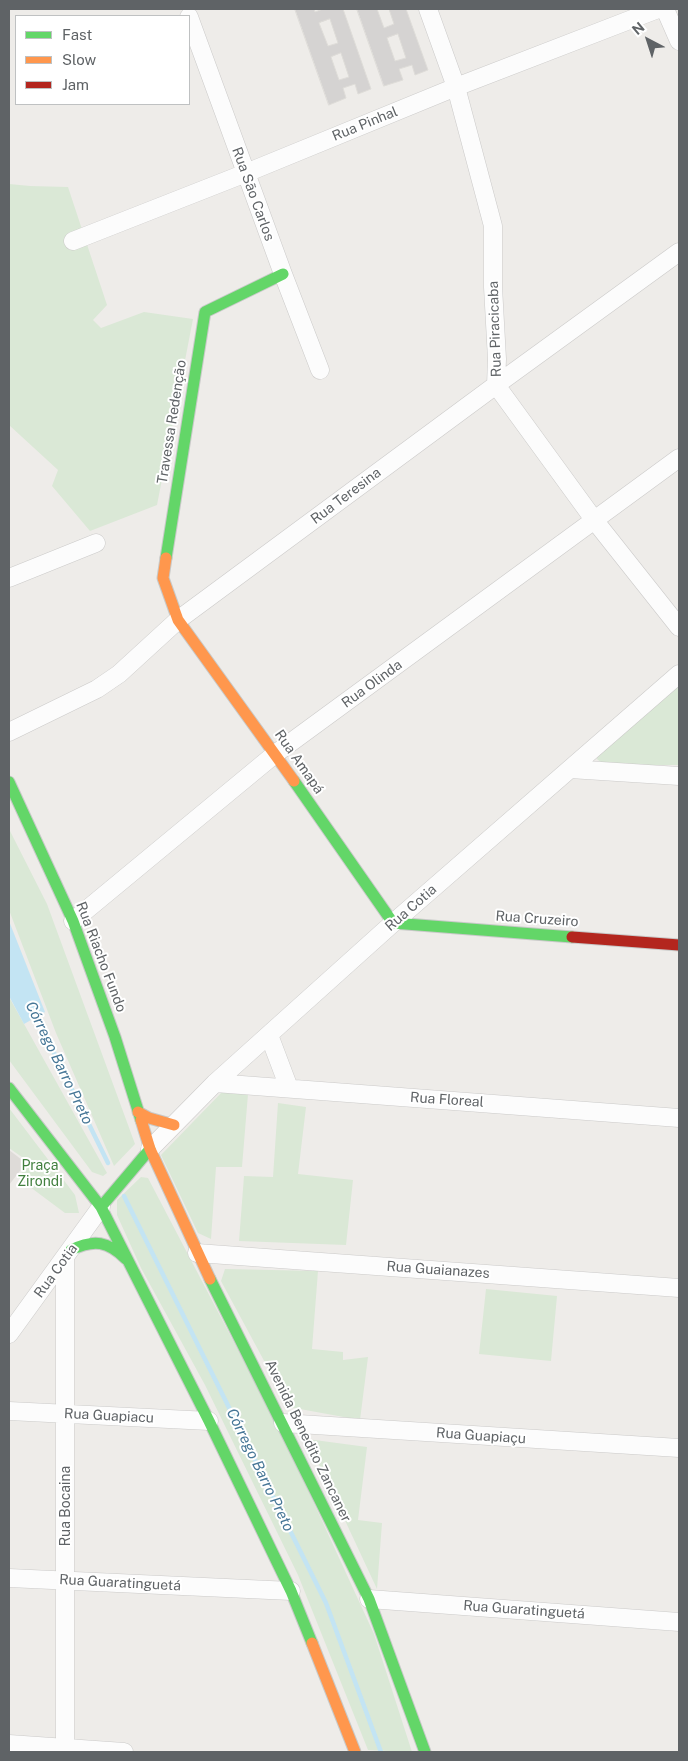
<!DOCTYPE html>
<html>
<head>
<meta charset="utf-8">
<style>
	body { margin:0 }
	#map { position:relative; width:688px; height:1761px; overflow:hidden; background:#eeece9; font-family:"Public Sans",sans-serif }
	canvas { display:block }
	.frame { position:absolute; inset:0; border:10px solid #5f6366; pointer-events:none }
	.legend { position:absolute; left:15px; top:15px; width:175px; height:90px; box-sizing:border-box; background:#fff; border:1px solid #bfc1c2; margin:0; padding:6px 9px; list-style:none; font-size:15px; color:#5f6366 }
	.legend li { display:flex; align-items:center; gap:10px; height:25px }
	.legend b { width:25px; border:1px solid #bfc1c2 }
	.north { position:absolute; left:623px; top:15px; width:50px; height:50px; -webkit-text-stroke:4px #fff; paint-order:stroke; rotate:320deg; font-size:14px; font-weight:700; line-height:20px; text-align:center; color:#5f6366 }
	.north::after { content:''; display:block; margin:auto; width:18px; height:22px; background:#5f6366; clip-path:polygon(50% 0,100% 100%,50% 72%,0 100%) }
</style>
</head>
<body>
<div id="map">
<canvas width="688" height="1761"></canvas>
<div class="frame"></div>
<ul class="legend">
<li><b style="height:6px;background:#63d668"></b>Fast</li>
<li><b style="height:6px;background:#ff974d"></b>Slow</li>
<li><b style="height:6px;background:#b3261e"></b>Jam</li>
</ul>
<div class="north">N</div>
</div>
<script>
const ctx = document.querySelector('canvas').getContext('2d');
ctx.lineJoin = 'round';
function fillPath(path, color) {
  ctx.fillStyle = color;
  ctx.fill(path, 'evenodd');
}
function trace(path, color, width, dash) {
  ctx.strokeStyle = color;
  ctx.lineWidth = width;
  ctx.lineCap = dash ? 'butt' : 'round';
  ctx.setLineDash(dash || []);
  ctx.stroke(path);
}
function drawText(font, color, halo, rows, align = 'center') {
  ctx.font = font + ' "Public Sans",sans-serif';
  ctx.lineWidth = 4;
  ctx.setLineDash([]);
  ctx.textBaseline = 'middle';
  ctx.strokeStyle = halo;
  ctx.fillStyle = color;
  for (const [text, x, y, turn = 0] of rows) {
    ctx.save();
    ctx.translate(x, y);
    ctx.rotate((+turn || 0) * Math.PI / 180);
    ctx.textAlign = isNaN(turn) ? turn : align;
    if (halo) ctx.strokeText(text, 0, 0);
    ctx.fillText(text, 0, 0);
    ctx.restore();
  }
}
const education = new Path2D(`
	M9,1150L26,1163L9,1185Z`);
const green = new Path2D(`
	M9,184L30,186L68,187L107,305L93,320L101,328L144,312L193,319L157,505L90,531L52,486L58,470L9,425Z
	M679,681V765H604L597,759L598,752Z
	M9,829L47,904L135,1144L114,1166L56,1033L9,910Z
	M9,997L107,1173L103,1176L92,1172L9,1060Z
	M222,1092L248,1094L242,1167H216L211,1239L198,1233L161,1155Z
	M278,1103L306,1107L298,1174L353,1180L346,1245L239,1241L244,1176L273,1177Z
	M9,1108L75,1195L79,1213H65L18,1178L29,1162L9,1148Z
	M141,1177L148,1178L284,1438L374,1634L412,1752L368,1750L298,1575L205,1385L141,1268L117,1215V1200Z
	M225,1269L318,1271L312,1349L343,1352V1360L368,1357L360,1420L289,1407L221,1281Z
	M486,1289L557,1296L551,1361L479,1354Z
	M307,1439L367,1447L358,1520L382,1523L377,1589Z`);
const water = new Path2D(`
	M9,921L45,1012L24,1024L9,996Z`);
const stream = new Path2D(`
	M34,1012L108,1163
	M124,1196L326,1603L381,1752`);
const building = new Path2D(`
	M295,9H314L315,12L323,9H343L371,89L358,94L355,84L343,88L346,98L329,105ZM330,19L338,43L328,46L319,23ZM341,53L349,77L339,80L331,57Z
	M357,9H377L384,28L394,24L389,9H406L428,70L415,75L412,65L399,69L403,80L384,86ZM398,34L406,58L395,61L387,38Z`);
const street = new Path2D(`
	M428,9L456,87L493,226V287L497,359L496,385L595,521L679,627
	M665,9L679,41
	M189,17L283,274L320,370
	M73,241L246,173L456,87L658,9
	M9,578L96,543
	M9,732L97,689L119,674L178,620L496,385L679,252
	M570,769L679,776
	M73,921L275,754L679,458
	M269,1035L289,1088
	M215,1083L679,1118
	M150,1149L215,1083L393,923L679,674
	M197,1253L679,1288
	M65,1259V1752
	M9,1334L101,1207
	M9,1411L209,1421
	M283,1423L679,1448
	M9,1578L291,1591
	M369,1599L679,1622
	M9,1744L124,1752`);
const fast = new Path2D(`
	M166,558L205,312L283,274
	M294,781L393,923L572,937
	M9,782L73,921L115,1037L141,1120
	M9,1088L101,1207L209,1421L291,1591L312,1643
	M101,1207L150,1149
	M71,1250C94,1239 108,1241 126,1259
	M210,1279L369,1599L425,1752`);
const slow = new Path2D(`
	M166,558L163,578L178,620L294,781
	M138,1112L149,1118L174,1125
	M141,1120L150,1149L210,1279
	M312,1643L355,1752`);
const jam = new Path2D(`
	M572,937L679,945`);
const streetNames = [
	["Rua Pinhal",365,124,-22],
	["Rua São Carlos",253,194,70],
	["Rua Piracicaba",495,329,-92],
	["Travessa Redenção",172,422,-81],
	["Rua Teresina",346,496,-37],
	["Rua Olinda",372,684,-36],
	["Rua Amapá",299,762,55],
	["Rua Cotia",411,908,-41],
	["Rua Cruzeiro",537,919,4],
	["Rua Riacho Fundo",101,957,69],
	["Rua Floreal",447,1100,4],
	["Rua Guaianazes",438,1270,4],
	["Rua Cotia",56,1271,-54],
	["Rua Guapiacu",109,1416,3],
	["Rua Guapiaçu",481,1436,4],
	["Avenida Benedito Zancaner",308,1441,64],
	["Rua Bocaina",66,1506,-90],
	["Rua Guaratinguetá",120,1583,3],
	["Rua Guaratinguetá",524,1610,4]
];
const parkNames = [
	["Praça",40,1166],
	["Zirondi",40,1182]
];
const waterNames = [
	["Córrego Barro Preto",59,1063,64],
	["Córrego Barro Preto",260,1470,64]
];
fillPath(education, '#dedbd8');
fillPath(green, '#dae8d6');
fillPath(water, '#c3e4f3');
trace(stream, '#c3e4f3', 4.5);
fillPath(building, '#d5d3d2');
trace(building, '#dedcd8', 1);
trace(street, '#cbcac9', 19);
trace(fast, '#c8c9c8', 13);
trace(slow, '#c8c9c8', 13);
trace(jam, '#c8c9c8', 13);
trace(street, '#fcfcfc', 18);
trace(fast, '#63d668', 11);
trace(slow, '#ff974d', 11);
trace(jam, '#b3261e', 11);
drawText('14px', '#5f6366', '#fff', streetNames);
drawText('14px', '#417f3e', '#fff', parkNames);
drawText('italic 15px', '#477797', '#fff', waterNames);
</script>
</body>
</html>
